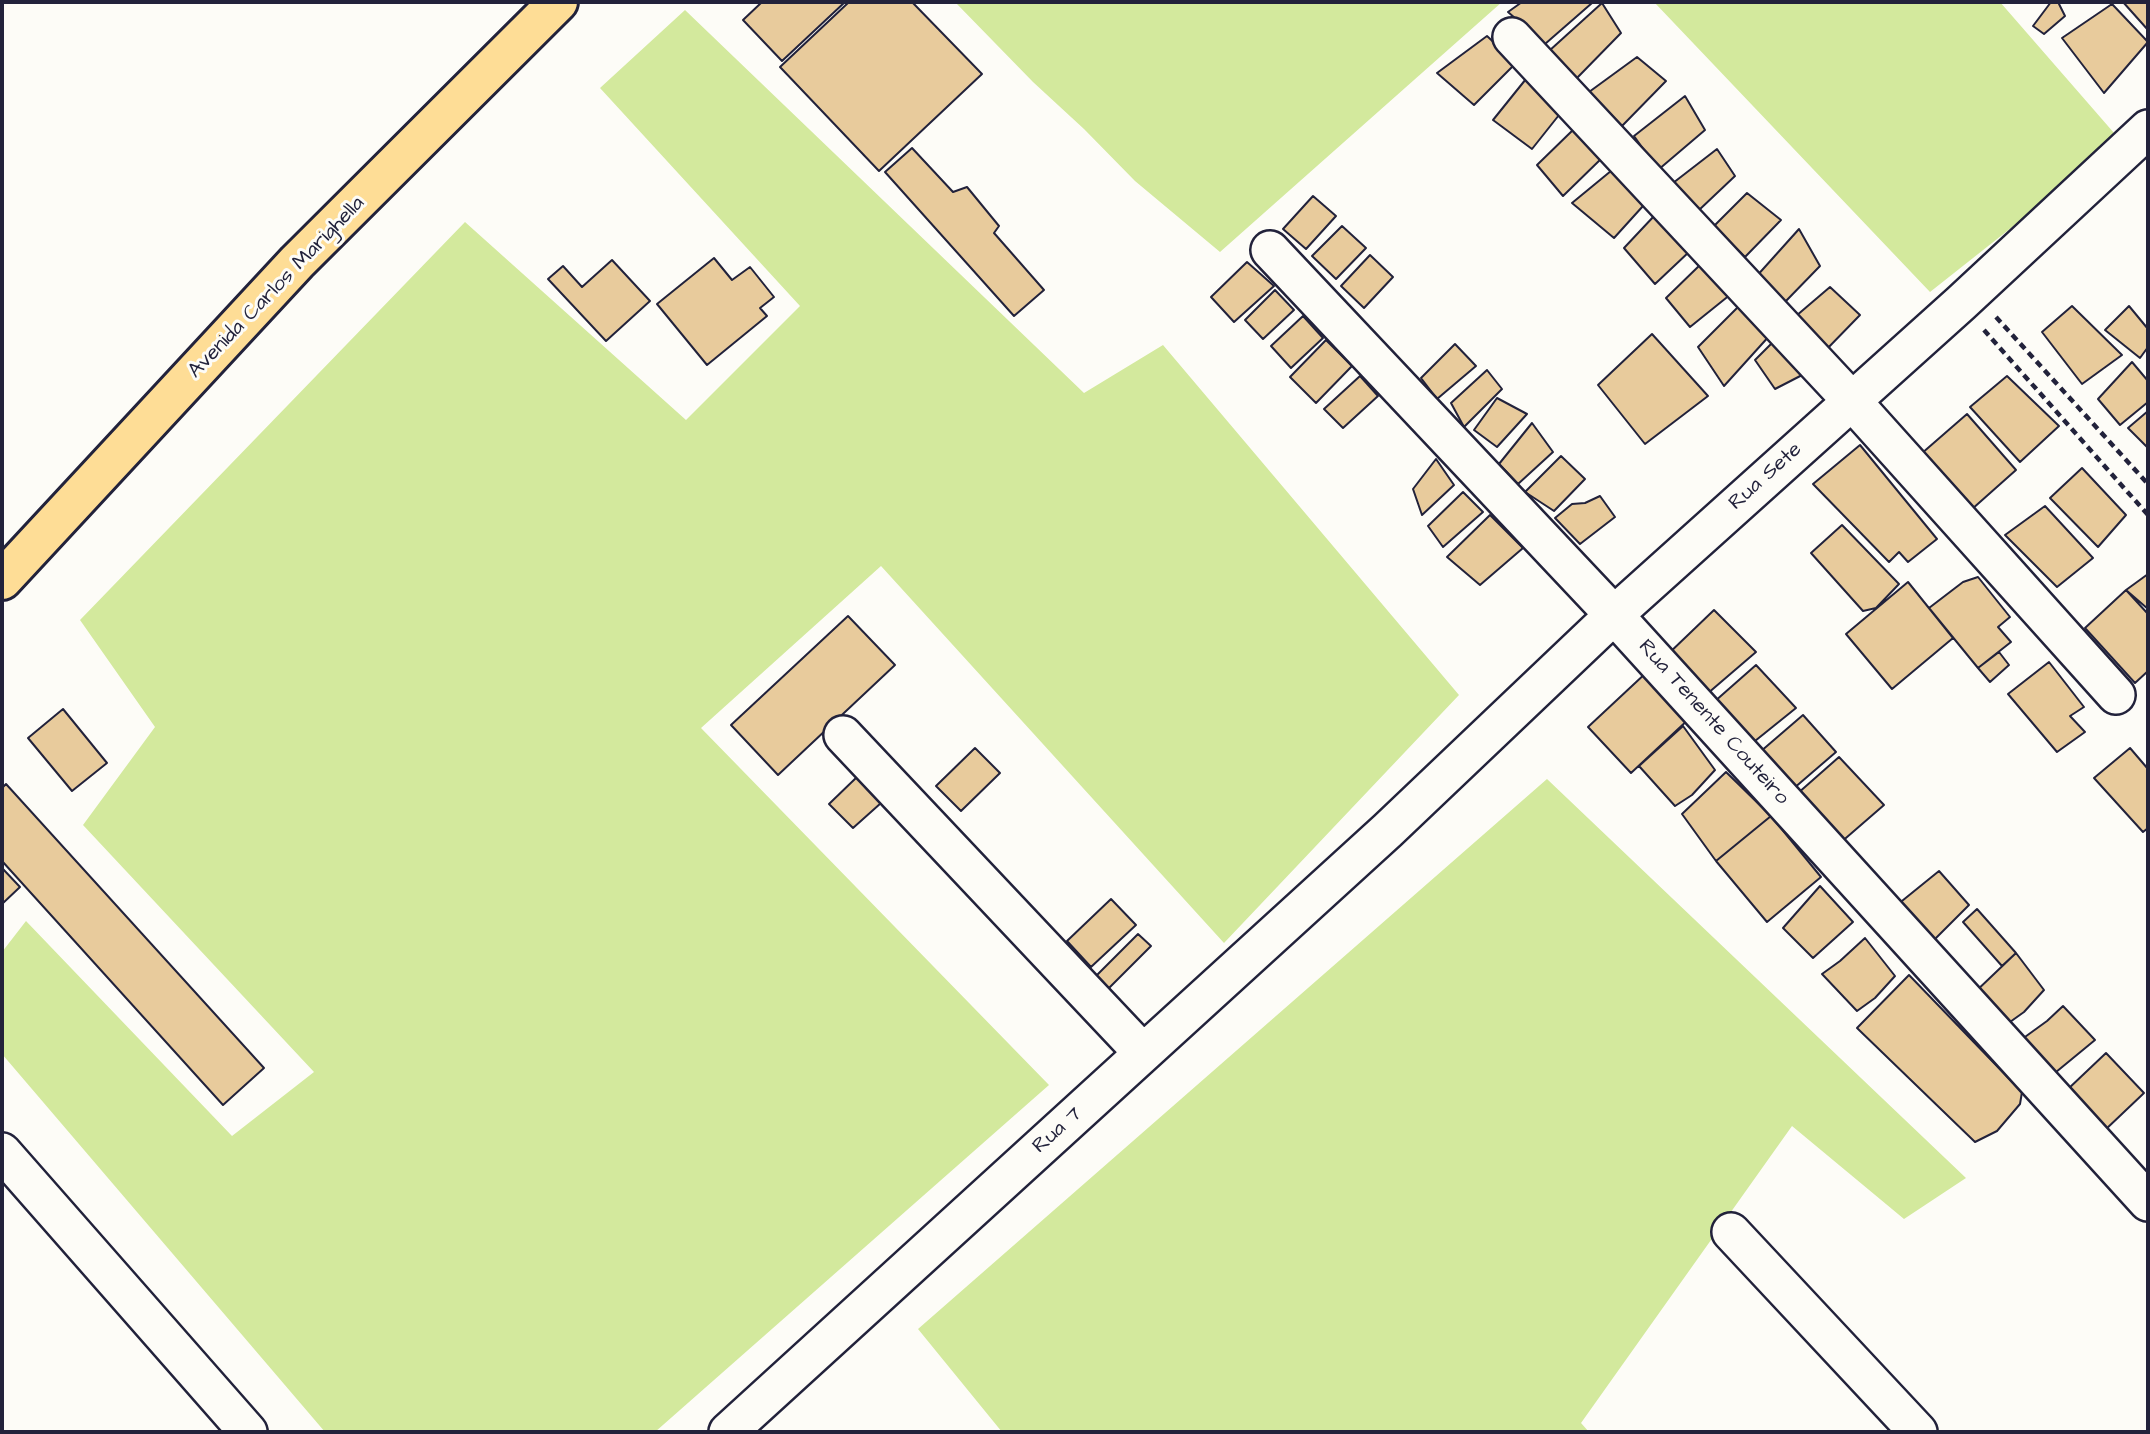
<!DOCTYPE html>
<html>
<head>
<meta charset="utf-8">
<style>
	body { margin:0 }
	#map { position:relative; width:2150px; height:1434px; overflow:hidden; background:#fdfcf7; font-family:"Architects Daughter",sans-serif }
	canvas { display:block }
	.frame { position:absolute; inset:0; border:4px solid #22223b; pointer-events:none }
</style>
</head>
<body>
<div id="map">
<canvas width="2150" height="1434"></canvas>
<div class="frame"></div>
</div>
<script>
const ctx = document.querySelector('canvas').getContext('2d');
ctx.lineJoin = 'round';
function fillPath(path, color) {
  ctx.fillStyle = color;
  ctx.fill(path, 'evenodd');
}
function trace(path, color, width, dash) {
  ctx.strokeStyle = color;
  ctx.lineWidth = width;
  ctx.lineCap = dash ? 'butt' : 'round';
  ctx.setLineDash(dash || []);
  ctx.stroke(path);
}
function drawText(font, color, halo, rows, align = 'center') {
  ctx.font = font + ' "Architects Daughter",sans-serif';
  ctx.lineWidth = 6;
  ctx.setLineDash([]);
  ctx.textBaseline = 'middle';
  ctx.strokeStyle = halo;
  ctx.fillStyle = color;
  for (const [text, x, y, turn = 0] of rows) {
    ctx.save();
    ctx.translate(x, y);
    ctx.rotate((+turn || 0) * Math.PI / 180);
    ctx.textAlign = isNaN(turn) ? turn : align;
    if (halo) ctx.strokeText(text, 0, 0);
    ctx.fillText(text, 0, 0);
    ctx.restore();
  }
}
const green = new Path2D(`
	M955,2H1502L1220,252L1135,181L1084,129L1033,82Z
	M1654,2H2000L2121,141L1930,292Z
	M685,10L1084,393L1163,345L1459,695L1224,943L881,566L701,728L1049,1085L655,1432H325L2,1054V952L26,921L232,1136L314,1072L83,825L155,727L80,620L465,222L686,420L800,306L600,88Z
	M1547,779L1966,1178L1904,1219L1792,1126L1581,1423L1589,1432H1002L918,1329Z`);
const building = new Path2D(`
	M762,2H845L782,61L743,20Z
	M849,2H912L982,74L879,171L780,67Z
	M1522,2H1590L1592,3L1545,44L1508,12Z
	M2051,2H2058L2065,16L2044,34L2033,26Z
	M2123,2H2148V30Z
	M1602,3L1621,33L1576,79L1549,51Z
	M2112,4L2148,42L2104,93L2062,38Z
	M1487,36L1516,63L1474,105L1437,73Z
	M1637,57L1666,81L1622,126L1589,92Z
	M1530,74L1559,115L1532,149L1493,120Z
	M1685,96L1705,130L1658,170L1634,136Z
	M1575,128L1604,156L1563,196L1537,165Z
	M912,148L953,192L967,187L999,226L994,233L1044,290L1014,316L885,172Z
	M1717,149L1735,176L1698,211L1673,183Z
	M1617,166L1643,206L1614,238L1572,203Z
	M1747,193L1781,220L1745,257L1714,226Z
	M1313,196L1336,216L1306,249L1283,229Z
	M1655,215L1690,251L1655,284L1624,248Z
	M1342,226L1366,248L1336,279L1312,256Z
	M1799,229L1820,266L1785,302L1755,278Z
	M1370,255L1393,277L1364,308L1341,286Z
	M714,258L732,280L750,267L774,297L760,308L767,316L707,365L657,304Z
	M612,260L650,301L606,341L548,279L563,266L582,287Z
	M1247,262L1274,286L1234,322L1211,297Z
	M1702,263L1731,294L1690,327L1666,298Z
	M1830,287L1860,315L1824,352L1796,316Z
	M1275,290L1294,310L1263,339L1245,320Z
	M1740,305L1771,334L1724,386L1698,347Z
	M2072,306L2122,355L2082,384L2042,332Z
	M2129,306L2148,329V347L2140,358L2105,330Z
	M1303,316L1323,338L1291,368L1271,346Z
	M1652,334L1708,396L1645,444L1598,385Z
	M1779,336L1808,372L1775,389L1755,360Z
	M1326,340L1352,366L1316,403L1290,377Z
	M1455,344L1476,366L1437,399L1421,378Z
	M2132,362L2148,381V402L2120,425L2098,399Z
	M1487,370L1502,389L1464,427L1451,403Z
	M1360,376L1378,396L1343,428L1324,409Z
	M2007,376L2059,426L2020,462L1970,407Z
	M1497,398L1527,414L1497,447L1474,430Z
	M2148,411V448L2128,428Z
	M1967,414L2016,470L1971,510L1921,454Z
	M1532,423L1553,452L1518,484L1499,464Z
	M1860,445L1937,539L1908,562L1899,552L1889,562L1813,484Z
	M1561,456L1585,479L1554,511L1525,492Z
	M1436,459L1454,485L1422,515L1413,489Z
	M2082,468L2126,515L2098,547L2050,498Z
	M1463,492L1483,512L1443,547L1428,526Z
	M1600,496L1615,517L1580,544L1555,518L1572,504L1585,503Z
	M2045,506L2093,558L2057,587L2005,535Z
	M1490,515L1523,548L1480,585L1447,557Z
	M1842,525L1899,584L1876,608L1863,611L1811,553Z
	M2148,574V609L2126,590Z
	M1978,577L2010,617L1998,627L2011,642L1978,668L1929,608L1963,582Z
	M1908,582L1953,638L1892,689L1846,634Z
	M2126,590L2148,614V671L2135,683L2085,628Z
	M1714,610L1756,652L1700,700L1665,657Z
	M848,616L895,665L778,775L731,725Z
	M1999,652L2009,665L1990,682L1978,668Z
	M2049,662L2084,707L2070,716L2085,732L2057,752L2008,694Z
	M1756,665L1796,708L1755,741L1714,702Z
	M1648,671L1691,717L1631,773L1588,727Z
	M63,709L107,763L72,791L28,738Z
	M1803,715L1836,752L1793,789L1760,752Z
	M1683,726L1715,770L1692,795L1675,806L1639,766Z
	M975,748L1000,773L961,811L936,786Z
	M2130,748L2148,769V828L2143,832L2094,778Z
	M1839,757L1884,805L1839,844L1797,794Z
	M1726,772L1771,816L1716,861L1682,814Z
	M858,776L881,803L853,828L829,804Z
	M6,784L264,1068L223,1105L2,861V788Z
	M1771,816L1821,877L1767,922L1716,861Z
	M2,868L20,887L2,904Z
	M1939,871L1969,905L1930,944L1897,905Z
	M1820,886L1853,922L1813,958L1783,928Z
	M1111,899L1136,925L1091,967L1067,941Z
	M1977,909L2016,953L2002,966L1963,922Z
	M1138,934L1151,946L1108,989L1095,977Z
	M1865,938L1895,976L1875,998L1857,1011L1822,974L1840,961Z
	M2016,953L2044,990L2024,1012L2003,1027L1972,995Z
	M1909,975L2022,1092L2020,1104L1997,1131L1975,1142L1857,1028Z
	M2063,1006L2095,1040L2050,1077L2018,1042L2047,1021Z
	M2106,1053L2144,1093L2104,1131L2067,1090Z`);
const path = new Path2D(`
	M1996,317L2148,484
	M1984,330L2148,515`);
const minor = new Path2D(`
	M1512,37L1851,400L2116,695
	M1270,250L1614,615L2148,1202
	M843,735L1143,1053
	M2,1152L248,1432
	M1731,1232L1918,1432
	M728,1432L1388,830L1614,615L1961,303L2148,129`);
const primary = new Path2D(`
	M2,580L297,262L558,2`);
const streetNames = [
	["Avenida Carlos Marighella",277,288,-46],
	["Rua Sete",1766,477,-42],
	["Rua Tenente Couteiro",1713,723,48],
	["Rua 7",1058,1131,-42]
];
fillPath(green, '#d3e99d');
fillPath(building, '#e8cb9c');
trace(building, '#22223b', 2);
trace(minor, '#22223b', 42);
trace(primary, '#22223b', 44);
trace(path, '#22223b', 4.5, [7, 5]);
trace(minor, '#fdfcf7', 37);
trace(primary, '#fedd96', 38);
drawText('21px', '#22223b', '#fdfcf7', streetNames);
</script>
</body>
</html>
